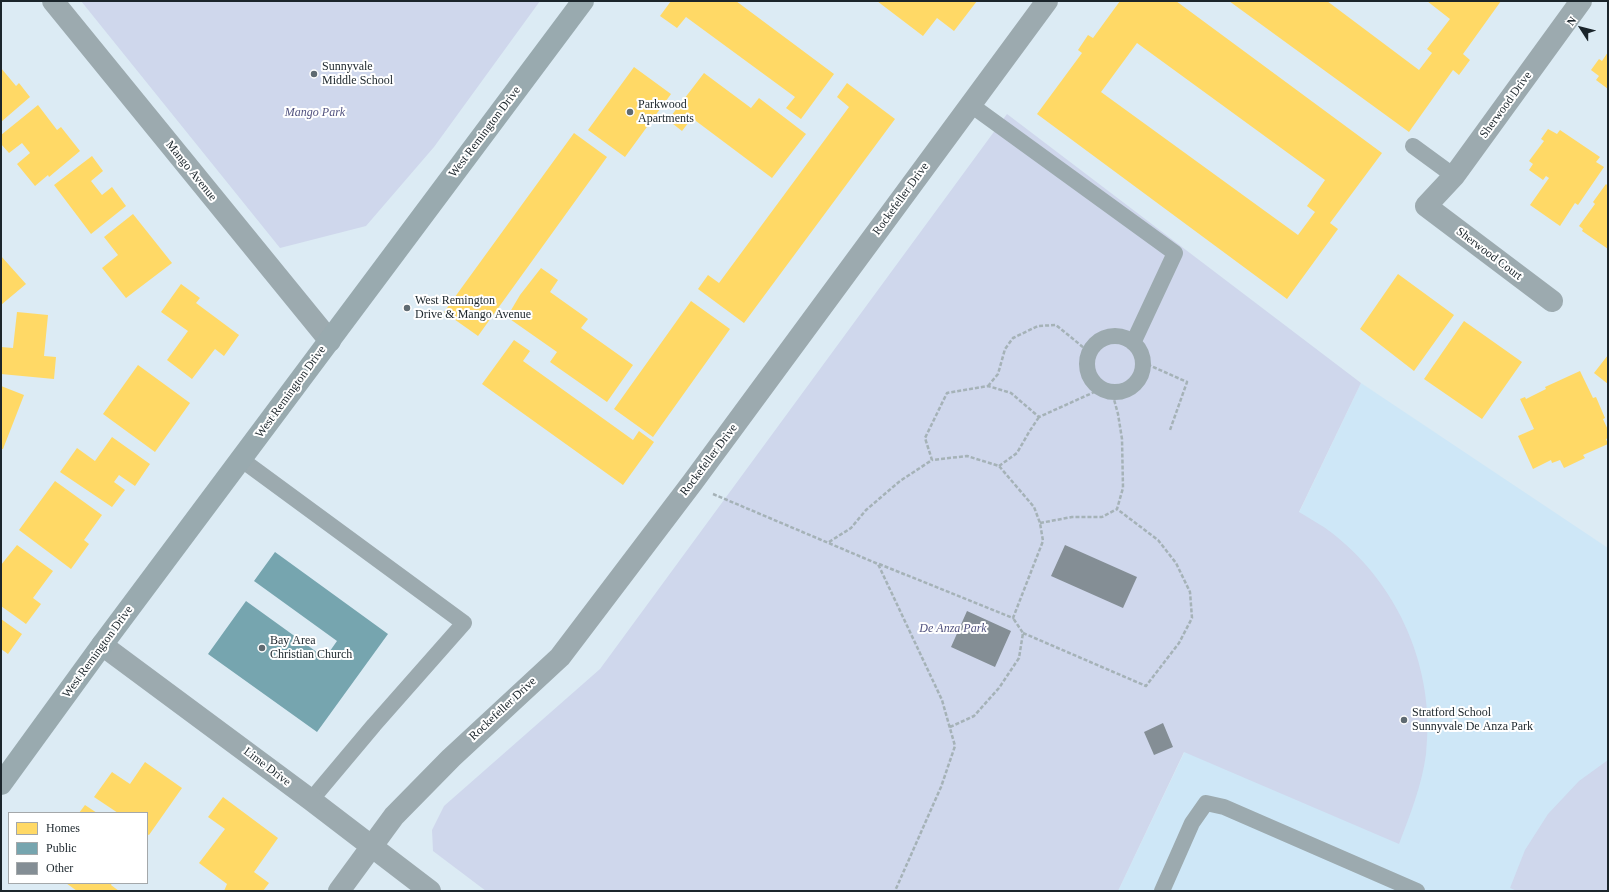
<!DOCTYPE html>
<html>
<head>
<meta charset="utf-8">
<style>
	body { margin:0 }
	#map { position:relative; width:1609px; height:892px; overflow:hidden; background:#dcebf4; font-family:Georgia,serif }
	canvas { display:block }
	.frame { position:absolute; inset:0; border:2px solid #1b252b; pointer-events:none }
	.legend { position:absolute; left:8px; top:812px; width:140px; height:72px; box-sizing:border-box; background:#fff; border:1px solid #a4a8aa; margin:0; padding:5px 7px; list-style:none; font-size:12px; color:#1b252b }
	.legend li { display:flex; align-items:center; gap:8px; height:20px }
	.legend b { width:20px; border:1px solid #a4a8aa }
	.north { position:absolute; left:1561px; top:8px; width:40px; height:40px; -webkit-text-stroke:3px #fff; paint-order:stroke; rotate:306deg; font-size:11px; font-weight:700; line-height:16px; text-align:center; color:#1b252b }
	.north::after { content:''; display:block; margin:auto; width:14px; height:18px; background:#1b252b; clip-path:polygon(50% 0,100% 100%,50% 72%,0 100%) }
</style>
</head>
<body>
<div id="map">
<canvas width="1609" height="892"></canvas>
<div class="frame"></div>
<ul class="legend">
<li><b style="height:11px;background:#ffd966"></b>Homes</li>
<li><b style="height:11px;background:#76a5af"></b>Public</li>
<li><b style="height:11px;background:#848e95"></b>Other</li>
</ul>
<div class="north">N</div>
</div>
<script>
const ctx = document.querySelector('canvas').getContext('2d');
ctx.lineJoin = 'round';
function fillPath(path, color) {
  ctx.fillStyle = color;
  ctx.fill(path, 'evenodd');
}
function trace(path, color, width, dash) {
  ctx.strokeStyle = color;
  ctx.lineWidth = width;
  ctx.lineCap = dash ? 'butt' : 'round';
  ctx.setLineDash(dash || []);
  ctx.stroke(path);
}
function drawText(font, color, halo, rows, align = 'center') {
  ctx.font = font + ' Georgia,serif';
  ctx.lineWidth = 4;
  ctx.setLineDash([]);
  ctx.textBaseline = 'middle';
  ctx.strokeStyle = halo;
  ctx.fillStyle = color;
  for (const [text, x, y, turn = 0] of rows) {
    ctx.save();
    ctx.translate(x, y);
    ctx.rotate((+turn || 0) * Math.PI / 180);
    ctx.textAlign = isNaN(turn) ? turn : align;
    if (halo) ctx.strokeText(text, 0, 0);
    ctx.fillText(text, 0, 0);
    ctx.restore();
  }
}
const built = new Path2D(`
	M1361,383L1608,548V891H1118Z`);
const green = new Path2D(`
	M81,1H540L434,147L366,226L280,248Z
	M1007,114L1361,383L1299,512C1310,519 1322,525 1332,533C1399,585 1436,670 1426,754C1422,785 1410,815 1399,844L1184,752L1118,891H486L433,851L432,830L444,806L600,669Z
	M1608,760V891H1517L1510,888L1525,850L1548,814L1579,781Z`);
const homes = new Path2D(`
	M671,1H736L834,74L801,119L786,108L795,97L686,17L677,28L660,16Z
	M877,1H977L954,31L937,18L923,36Z
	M1120,1H1176L1382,153L1330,223L1338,229L1287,299L1037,114L1082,53L1078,50L1088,35L1093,38ZM1137,43L1325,180L1307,206L1315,212L1298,235L1101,92Z
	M1229,1H1327L1419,70L1432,53L1427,49L1450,19L1427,1H1501L1463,54L1470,60L1459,75L1453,70L1409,132Z
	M1608,52V89L1596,80L1599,76L1591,70L1599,59L1602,61Z
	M634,67L671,94L625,157L588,130Z
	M1,68L16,86L19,83L30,97L1,122Z
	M704,73L751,108L759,98L806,134L772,178L692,118L682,131L668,120Z
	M847,83L895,119L744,323L698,289L708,275L719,283L849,107L837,97Z
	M38,105L57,130L61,127L80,151L49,177L48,175L35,186L17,164L30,153L22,143L9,153L1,144V135Z
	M1548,129L1557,134L1560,130L1600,157L1596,162L1604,167L1578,205L1575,203L1560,226L1530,205L1549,178L1546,176L1543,180L1529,170L1533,164L1529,161L1544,141L1541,139Z
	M574,133L607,157L478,336L444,312Z
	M92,156L103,171L91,181L102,195L112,187L126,206L91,234L54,185Z
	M1606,184L1608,186V249L1582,231L1583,229L1579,226L1595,204L1593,202Z
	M133,214L172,263L126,298L102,268L118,255L104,237Z
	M1,256L26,284L1,305Z
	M541,268L558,280L550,292L588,319L581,328L633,365L607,402L550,362L557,352L507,317L520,295Z
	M1398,274L1454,315L1414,371L1360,329Z
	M181,284L200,298L196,303L239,335L224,356L215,349L192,379L167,360L188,331L161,312Z
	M691,301L730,329L653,437L614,409Z
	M17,312L48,315L44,356L56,357L54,379L1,374V347L13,348Z
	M1464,321L1522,362L1482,419L1424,379Z
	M514,340L530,351L523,361L633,440L639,431L654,442L623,485L482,384Z
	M1608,355V384L1594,373Z
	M138,365L190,403L155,452L103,414Z
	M1580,371L1593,398L1596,397L1605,418L1603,419L1608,430V438L1606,439L1608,444L1583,455L1585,458L1564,468L1560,460L1552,463L1551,460L1533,469L1518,436L1534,429L1520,399L1525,397L1526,399L1546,389L1545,387Z
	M1,386L24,395L3,449H1Z
	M112,437L150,464L135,486L119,475L114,482L125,490L112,507L60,472L77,448L95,461Z
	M55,481L102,515L84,540L89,544L71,569L19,530Z
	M17,545L53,571L33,598L41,604L26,624L1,606V565Z
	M1,619L22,634L8,654L1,649Z
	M145,762L182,788L149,835L147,834V813H118L94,797L112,772L130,784Z
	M223,797L278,838L254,872L269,883L263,891H224L227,884L199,863L225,829L208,817Z
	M85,805L97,813H79Z
	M66,883H112L111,885L119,891H77Z`);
const public = new Path2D(`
	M275,552L388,634L317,732L208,654L246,601L325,658L337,641L254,581Z`);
const building = new Path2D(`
	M1065,545L1137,577L1123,608L1051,576Z
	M967,611L1011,631L995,667L951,647Z
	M1163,723L1173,747L1154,755L1144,732Z`);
const path = new Path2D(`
	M1142,362L1187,382L1170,430
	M988,386L998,374L1005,349L1013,338L1038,326L1056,325L1089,352
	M999,466L1017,453L1029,432L1039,417
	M713,494L878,564L942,700L955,746L941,787L895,891
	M1040,523L1072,517H1102L1117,509L1123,488L1122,439L1118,414L1112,392
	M829,542L851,528L866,510L900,481L932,460L925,438L947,393L988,386L1011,393L1039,417L1101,389
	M879,564L1013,618L1043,541L1040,523L1034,507L999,466L967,456L932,460
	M1023,633L1146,686L1179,643L1192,618L1190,592L1176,563L1158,540L1117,509
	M950,727L974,716L999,688L1019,658L1023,633L1013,618`);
const lane = new Path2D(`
	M971,105L1175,253L1133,343
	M1413,146L1454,176
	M1087 364a28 28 0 1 1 56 0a28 28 0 1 1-56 0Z
	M242,460L464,623L374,725L311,800
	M1162,891L1192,823L1206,803L1224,807L1417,891`);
const street = new Path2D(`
	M53,1L330,341
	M1552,301L1426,206L1454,176L1581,1
	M102,645L311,800L430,891
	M339,891L394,816L451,758L560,657L692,483L1047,1`);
const secondary = new Path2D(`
	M1,784L102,645L583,1`);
const markers = [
	[314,74,4,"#5f6a71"],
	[630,112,4,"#5f6a71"],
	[407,308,4,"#5f6a71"],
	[262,648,4,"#5f6a71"],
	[1404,720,4,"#5f6a71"]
];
const poiNames = [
	["Sunnyvale",322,67],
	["Middle School",322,81],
	["Parkwood",638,105],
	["Apartments",638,119],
	["West Remington",415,301],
	["Drive & Mango Avenue",415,315],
	["Bay Area",270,641],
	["Christian Church",270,655],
	["Stratford School",1412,713],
	["Sunnyvale De Anza Park",1412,727]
];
const streetNames = [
	["Sherwood Drive",1506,105,-54],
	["West Remington Drive",485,132,-53],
	["Mango Avenue",191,171,51],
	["Rockefeller Drive",901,199,-54],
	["Sherwood Court",1489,254,37],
	["West Remington Drive",291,392,-54],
	["Rockefeller Drive",709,460,-53],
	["West Remington Drive",98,652,-54],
	["Rockefeller Drive",503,709,-43],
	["Lime Drive",267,767,37]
];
const parkNames = [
	["Mango Park",315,113],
	["De Anza Park",953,629]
];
fillPath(built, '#cee7f7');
fillPath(green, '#cfd7ec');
fillPath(homes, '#ffd966');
fillPath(public, '#76a5af');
fillPath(building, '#848e95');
trace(path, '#a5b2b7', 2.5, [4, 2]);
trace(lane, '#9caaaf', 16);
trace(street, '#9caaaf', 22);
trace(secondary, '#99aaaf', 22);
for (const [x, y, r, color] of markers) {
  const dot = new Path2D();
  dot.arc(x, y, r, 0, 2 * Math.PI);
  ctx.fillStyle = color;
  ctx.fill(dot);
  trace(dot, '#fff', 1.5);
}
drawText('12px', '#1b252b', '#fff', poiNames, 'left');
drawText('12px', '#1b252b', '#fff', streetNames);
drawText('italic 12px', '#51527f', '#fff', parkNames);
</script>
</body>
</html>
